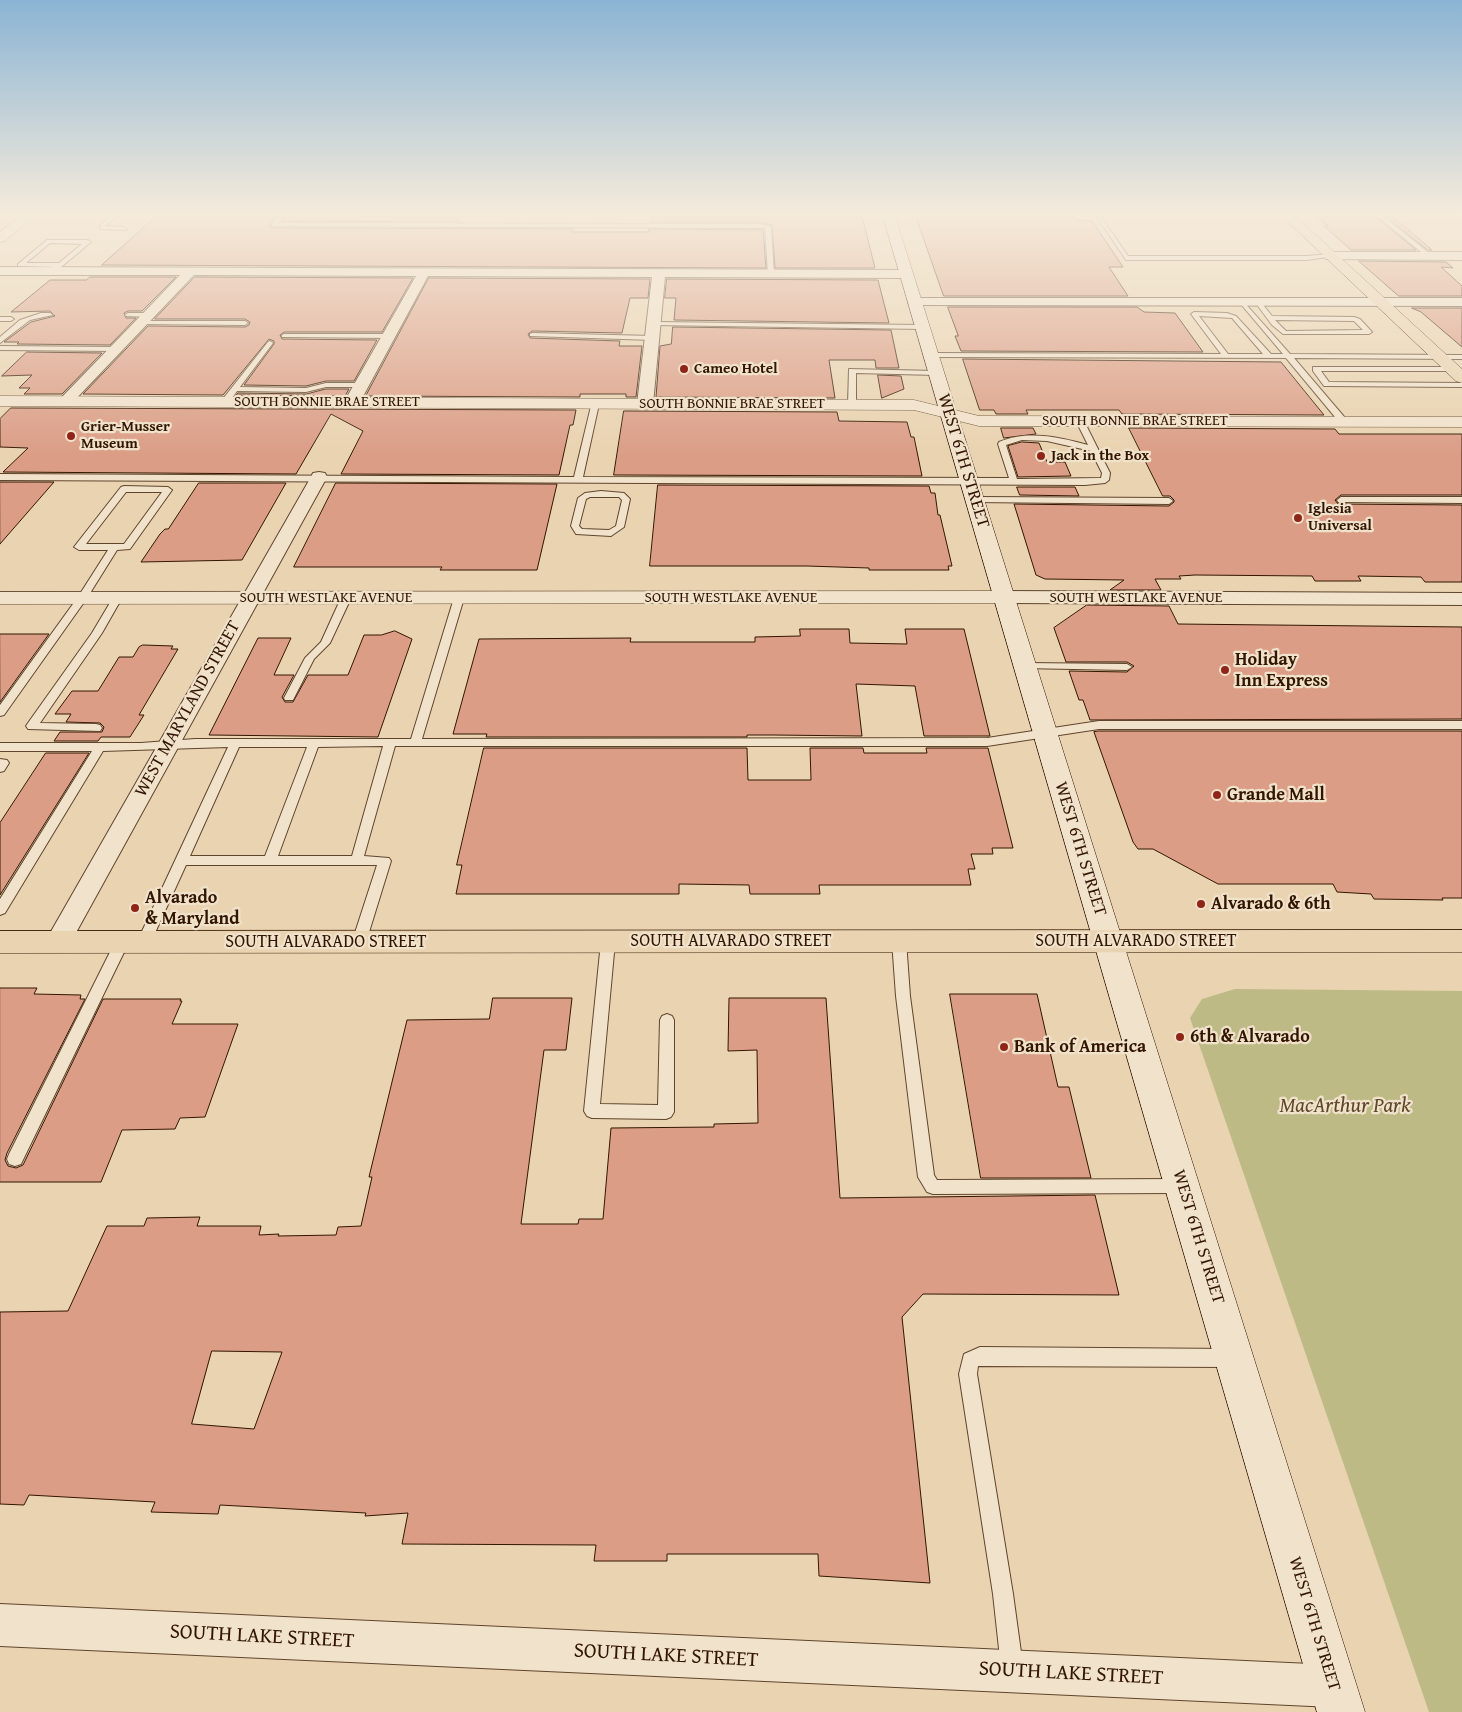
<!DOCTYPE html>
<html>
<head>
<meta charset="utf-8">
<style>
	body { margin:0 }
	canvas { display:block; background:#e9d3b0 }
</style>
</head>
<body>
<canvas width="1462" height="1712"></canvas>
<script>
const ctx = document.querySelector('canvas').getContext('2d');
ctx.lineJoin = 'round';
function fillPath(path, color) {
  ctx.fillStyle = color;
  ctx.fill(path, 'evenodd');
}
function trace(path, color, width, dash) {
  ctx.strokeStyle = color;
  ctx.lineWidth = width;
  ctx.lineCap = dash ? 'butt' : 'round';
  ctx.setLineDash(dash || []);
  ctx.stroke(path);
}
function drawText(font, color, halo, rows, align = 'center') {
  ctx.font = font + ' "Gentium Book Plus",serif';
  ctx.lineWidth = 4.5;
  ctx.setLineDash([]);
  ctx.textBaseline = 'middle';
  ctx.strokeStyle = halo;
  ctx.fillStyle = color;
  for (const [text, x, y, turn = 0] of rows) {
    ctx.save();
    ctx.translate(x, y);
    ctx.rotate((+turn || 0) * Math.PI / 180);
    ctx.textAlign = isNaN(turn) ? turn : align;
    if (halo) ctx.strokeText(text, 0, 0);
    ctx.fillText(text, 0, 0);
    ctx.restore();
  }
}
const green = new Path2D(`
	M1235,989L1462,991V1712H1429L1190,1018L1202,999Z`);
const building = new Path2D(`
	M157,216H276L269,225L271,228L573,229L572,232H649V229L763,230L766,268L102,265Z
	M286,216H461L458,222L282,221Z
	M652,216H862L875,268H775L772,225L762,222H651Z
	M916,216H1074L1077,220L1092,221L1123,267H1109L1128,296H944Z
	M1316,216H1375L1416,250H1351L1324,226H1328Z
	M1386,216H1392L1432,250H1428Z
	M1359,261L1446,262L1453,268L1441,267L1462,286V296H1399Z
	M90,277H176L142,311H128L124,313L126,318H136L110,345L17,344L19,342H4L31,322L55,316L50,311L11,312L50,280H86Z
	M195,277L413,278L382,332H284L280,335L282,339L377,340L354,381H326L306,386L244,385L274,344V341L269,339L223,395L83,394L148,326L245,327L249,325L250,322L245,319H155Z
	M429,278L650,279L648,298H630L622,333L532,331L528,334L530,338L620,341L619,346H642L636,397H626V394H580V397L366,396Z
	M667,279L878,280L889,323L674,320L676,298H665Z
	M948,307H1137L1144,312L1175,313L1203,352L961,351L955,336H958Z
	M1412,308H1462V347L1421,312Z
	M673,327L891,330L899,368H876L875,360H829L835,398L656,397L660,346L671,344Z
	M27,352L102,353L62,394H24L30,388H19L32,375L2,376Z
	M963,359L1281,362L1324,415L1122,414L1119,410H1026L1028,414H996L994,410H980Z
	M878,375L901,376L904,389L882,398Z
	M326,389H349L345,396L236,395L238,393L306,394Z
	M11,408L576,410L573,425H570L559,475L341,474L363,431L331,414L296,474L3,472L28,448L0,447V419Z
	M624,411L837,412L839,421L907,422L911,437H914L922,476L614,475Z
	M1001,428H1033L1036,434L1004,438Z
	M1129,428L1335,429L1339,434H1462V495H1341L1335,500L1338,504L1462,505V582H1425L1421,577L1358,576L1361,581H1315L1312,576L1195,575L1179,576L1181,579H1155L1161,590H1110L1124,580L1045,579L1036,575L1014,504L1169,506L1174,502V500L1170,496H1163Z
	M1022,442L1039,443L1047,462H1065L1071,476L1018,477L1008,446Z
	M0,482H54L0,544Z
	M199,483H286L242,560L141,562L160,534L165,529H168Z
	M336,483L557,484L537,570H440L442,567H294Z
	M658,485L929,486L931,493H935L938,515H940L952,566H948L949,570H869V568L807,566H650Z
	M1017,487H1075L1079,496L1020,495Z
	M1087,605L1169,606L1178,624L1462,627V719L1090,720L1083,700H1079L1069,671L1127,672L1134,666L1127,662H1066L1054,628Z
	M800,629H849L850,643L907,644L905,629H964L990,736H924L915,686L856,684L862,736L773,735H747V737H486L487,734H453L479,639L631,638L630,642H755V637L800,636Z
	M395,631L412,639L378,737L209,735L258,638H291L274,675H294L282,697L285,702H293L308,675H348L364,635H381Z
	M0,634H49L0,702Z
	M143,645L173,646L171,649H178L139,715H144L130,737H101L98,741H54L60,732H102L104,727L100,723L66,722L71,714H55L72,691H98L119,657H133L139,647Z
	M1099,731H1462V898H1442L1443,900L1374,899L1371,894L1337,892L1333,884H1218L1153,849H1138L1133,842L1094,732Z
	M484,748H747L748,780H811L810,748H863L864,753H927L926,748H988L1013,848H992L993,854H971L975,869H968L971,885H819L820,894H750L749,885L679,884V894H456L462,865H457Z
	M46,753H89L0,895V823Z
	M0,988H37L34,994L81,995L80,999H85L7,1153L5,1160L8,1166L16,1168L23,1165L103,999H181L180,1001H182L172,1024H238L205,1117L180,1118L175,1129L122,1130L101,1182H0Z
	M950,994H1037L1058,1087H1069L1091,1178H981Z
	M493,998H572L566,1050H544L521,1224H578L579,1219H603L611,1128L714,1127V1124L758,1123L757,1050L728,1051L729,998H826L840,1198L1095,1195L1119,1295L923,1294L902,1317L930,1583L819,1576L818,1554H667V1561H594L596,1545L402,1544L408,1513L365,1516L366,1513L220,1505L218,1514L151,1512L155,1502L29,1495L24,1505L0,1504V1312L68,1311L107,1226H144L147,1218L200,1217L197,1226H261L259,1235L279,1234L278,1236L336,1235L338,1227L361,1226L372,1177H369L407,1020L489,1019ZM212,1351L282,1352L254,1429L192,1424Z`);
const service = new Path2D(`
	M111,216H117L105,226L125,227L127,230L101,229L100,225Z
	M278,216H284L278,223L762,224L771,227L774,274L771,276L768,274L765,228H762L271,226Z
	M1377,216H1383L1430,254V256H1426Z
	M1097,217H1101L1128,256H1307L1330,254L1333,256L1307,260H1126Z
	M47,240H88L91,242L54,273L49,272L54,267L18,266V264ZM50,243L82,244L59,263H26Z
	M1242,300L1290,354L1462,355V359L1294,358L1346,419L1347,421L1343,423H1340L1286,358L931,357L927,355L931,353L1221,354L1191,314L1194,312L1227,313L1236,316L1271,354H1283L1240,303L1239,302ZM1199,316L1232,318L1263,354H1228Z
	M1256,301H1260L1272,316L1354,317L1360,319L1372,332L1369,334H1283L1272,325L1255,302ZM1275,320L1354,321L1363,330L1286,331Z
	M41,313H50L53,315L30,320L0,343V337L20,320Z
	M128,313H149L152,315L149,317L126,316L125,315Z
	M0,317H11L14,319L11,321H0Z
	M142,321H245L248,323L245,325L140,324L139,323Z
	M654,322L923,325L926,327L923,329L652,325V323Z
	M532,333L653,336L656,338L653,340L530,336V334Z
	M284,334H389L392,336L389,338L282,337V335Z
	M270,341L273,343L240,387L306,388L326,383H362L366,385L362,387H326L306,392L237,391L228,404H222V400L268,342Z
	M0,346L116,347L120,349L116,351L0,350Z
	M1313,367H1453L1457,369L1456,371H1321L1329,382L1462,383V387L1327,386H1324L1313,371Z
	M849,369L936,371L940,373L936,375L856,373V405L852,407L848,405Z
	M592,402L599,404L583,477L1009,478L998,444L999,442C1028,430 1059,437 1088,445L1076,421L1080,419L1084,421L1110,473L1109,480L1105,483L1085,485L0,480V474L574,477ZM1022,440L1047,441L1091,451L1102,473L1101,478L1017,479L1006,445Z
	M124,486L168,487L172,490L130,549L117,550L87,598L4,715L0,716V705L78,597L108,550H79L74,547L121,487ZM126,492H162L124,544H86Z
	M601,491L624,493L630,499L624,527L611,536L576,534L571,526L578,498L585,493ZM590,497H619L622,500L616,526L609,530L582,529L579,526L586,499Z
	M975,497L1169,498L1173,501L1169,504L972,502L971,500Z
	M1341,497H1462V503L1338,502L1337,500Z
	M117,595L122,598L102,633L40,723L96,724L100,725L102,728L100,731L28,729L26,726L28,723L92,633L114,596Z
	M346,595L351,598L330,643L314,659L293,700H285L284,698L305,658L321,642L341,598Z
	M459,595L464,598L422,739L987,738L1099,721H1462V729H1099L987,746H395L364,856L389,858L391,861L366,942L364,946L359,947L354,946L352,942L377,865H186L149,946L144,947L139,946L137,942L228,747L103,751L5,913L0,915V899L92,751H0V743H141L195,739H411L454,598ZM383,746L352,856H278L318,747ZM239,747H307L265,856H190Z
	M1024,663L1127,664L1132,667L1127,670L1020,668L1019,666L1020,664Z
	M0,759L7,760L9,763L4,771L0,772Z
	M899,936L904,937L906,941L910,996L934,1175L937,1180L1181,1179L1187,1181L1189,1186L1187,1191L1181,1193L933,1194L927,1192L918,1177L896,996L892,941L894,937Z
	M122,937L127,938L129,942L21,1164L15,1166L9,1164L7,1159L9,1154L117,938Z
	M608,937L613,938L615,942L600,1104L658,1105L660,1020L662,1016L667,1014L672,1016L674,1020V1112L671,1117L666,1119L592,1118L587,1116L584,1111L601,942L603,938Z
	M980,1347L1232,1349L1238,1352L1241,1358L1238,1364L1232,1367L978,1366L977,1374L1013,1594L1023,1667L1020,1675L1012,1678L1004,1675L1001,1667L993,1594L959,1374L964,1354Z`);
const minor = new Path2D(`
	M1330,252H1462V260L1326,259L1324,256Z
	M0,267L906,270L912,274L906,278L665,277L653,404L650,407H640L637,404L652,277L428,276L360,402L357,405H347L344,402L416,276L194,275L71,404H61L58,401L61,398L180,275H0Z
	M915,298H1462V306L910,305L908,302L910,299Z
	M319,472L325,473L327,477L67,949L58,952L49,949L45,942L49,935L311,477L313,473Z
	M1004,591L1462,593V605L1004,603L997,601L994,597L997,593Z
	M0,1604L1333,1665L1348,1671L1354,1686L1348,1701L1333,1707L0,1646Z`);
const tertiary = new Path2D(`
	M0,396L914,400L979,416L1462,417V427L979,426L914,410L0,406Z
	M1004,591L1012,592L1015,597L1012,602L1004,603L0,604V592Z`);
const secondary = new Path2D(`
	M21,216H34L5,241L0,242V232Z
	M883,216H895L1365,1712H1317Z`);
const primary = new Path2D(`
	M1282,216H1295L1462,369V383L1456,381Z
	M1462,930V952L0,953V931Z`);
const markers = [
	[684,369,5,"#8f2418"],
	[71,436,5,"#8f2418"],
	[1041,456,5,"#8f2418"],
	[1298,518,5,"#8f2418"],
	[1225,670,5,"#8f2418"],
	[1217,795,5,"#8f2418"],
	[1201,904,5,"#8f2418"],
	[135,908,5,"#8f2418"],
	[1180,1037,5,"#8f2418"],
	[1004,1047,5,"#8f2418"]
];
const farPoinames = [
	["Cameo Hotel",694,369],
	["Grier-Musser",81,427],
	["Museum",81,444],
	["Jack in the Box",1051,456],
	["Iglesia",1308,509],
	["Universal",1308,526]
];
const farStreetnames = [
	["SOUTH BONNIE BRAE STREET",327,402],
	["SOUTH BONNIE BRAE STREET",732,404],
	["SOUTH BONNIE BRAE STREET",1135,421],
	["SOUTH WESTLAKE AVENUE",326,598],
	["SOUTH WESTLAKE AVENUE",731,598],
	["SOUTH WESTLAKE AVENUE",1136,598]
];
const streetNames = [
	["WEST 6TH STREET",963,461,73],
	["WEST MARYLAND STREET",188,709,-61],
	["WEST 6TH STREET",1080,849,73],
	["SOUTH ALVARADO STREET",731,941],
	["SOUTH ALVARADO STREET",1136,941],
	["SOUTH ALVARADO STREET",326,942],
	["WEST 6TH STREET",1198,1237,73],
	["WEST 6TH STREET",1314,1624,73]
];
const poiNames = [
	["Holiday",1235,660],
	["Inn Express",1235,681],
	["Grande Mall",1227,795],
	["Alvarado",145,898],
	["& Maryland",145,919],
	["Alvarado & 6th",1211,904],
	["6th & Alvarado",1190,1037],
	["Bank of America",1014,1047]
];
const nearParknames = [
	["MacArthur Park",1345,1107]
];
const nearStreetnames = [
	["SOUTH LAKE STREET",262,1637,3],
	["SOUTH LAKE STREET",666,1656,3],
	["SOUTH LAKE STREET",1071,1674,3]
];
fillPath(green, '#beba86');
fillPath(building, '#db9d86');
trace(building, '#331600', 1);
trace(service, '#60452c', 2);
trace(minor, '#60452c', 2);
trace(tertiary, '#60452c', 1);
trace(secondary, '#331600', 1);
trace(primary, '#331600', 1);
fillPath(service, '#f1e2cc');
fillPath(minor, '#f1e2cc');
fillPath(tertiary, '#f1e2cc');
fillPath(secondary, '#f1e2cc');
fillPath(primary, '#e9d3b0');
const sky = ctx.createLinearGradient(0, 0, 0, 455);
sky.addColorStop(0, '#8ab4d4');
sky.addColorStop(0.47, '#f5ebdb');
sky.addColorStop(1, '#f5ebdb00');
ctx.fillStyle = sky;
ctx.fillRect(0, 0, 1462, 455);
for (const [x, y, r, color] of markers) {
  const dot = new Path2D();
  dot.arc(x, y, r, 0, 2 * Math.PI);
  ctx.fillStyle = color;
  ctx.fill(dot);
  trace(dot, '#f1e2cc', 2);
}
drawText('bold 15px', '#331600', '#f1e2cc', farPoinames, 'left');
drawText('15px', '#331600', '#f1e2cc', farStreetnames);
drawText('18px', '#331600', '#f1e2cc', streetNames);
drawText('bold 18px', '#331600', '#f1e2cc', poiNames, 'left');
drawText('italic 21px', '#5d4728', '#f1e2cc', nearParknames);
drawText('21px', '#331600', '#f1e2cc', nearStreetnames);
</script>
</body>
</html>
